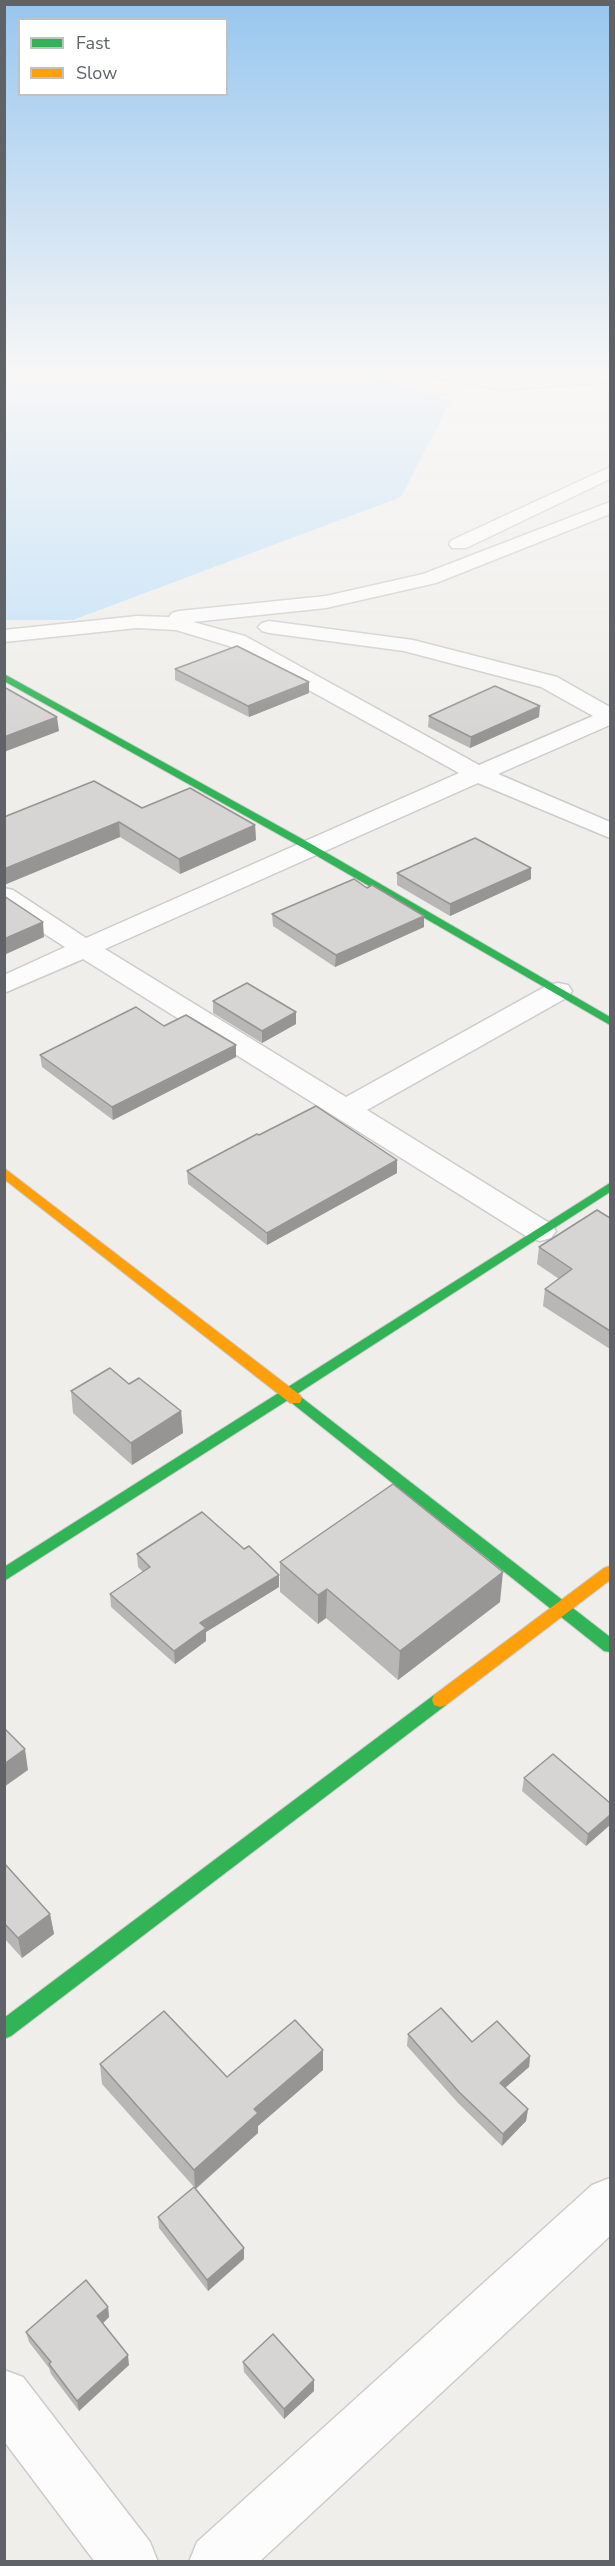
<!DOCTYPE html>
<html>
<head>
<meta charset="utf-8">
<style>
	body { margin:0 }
	#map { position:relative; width:615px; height:2566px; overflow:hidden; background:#efeeea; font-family:"Nunito Sans",sans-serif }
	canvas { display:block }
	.frame { position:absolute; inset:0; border:6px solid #5f6368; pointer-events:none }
	.legend { position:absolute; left:18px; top:18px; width:210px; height:78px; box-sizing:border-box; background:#fff; border:2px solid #bfc1c3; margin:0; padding:8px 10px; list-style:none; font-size:18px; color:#5f6368 }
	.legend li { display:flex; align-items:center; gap:12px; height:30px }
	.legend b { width:30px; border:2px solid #bfc1c3 }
</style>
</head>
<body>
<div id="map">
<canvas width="615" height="2566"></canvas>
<div class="frame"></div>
<ul class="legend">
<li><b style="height:8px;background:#30b455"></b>Fast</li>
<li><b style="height:8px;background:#ff9f0a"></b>Slow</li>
</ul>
</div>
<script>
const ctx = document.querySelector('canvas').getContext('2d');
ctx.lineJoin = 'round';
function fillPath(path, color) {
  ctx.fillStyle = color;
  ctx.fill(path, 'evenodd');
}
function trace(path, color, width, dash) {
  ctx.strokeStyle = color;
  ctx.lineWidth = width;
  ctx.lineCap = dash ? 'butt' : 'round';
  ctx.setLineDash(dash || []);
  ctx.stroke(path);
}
const water = new Path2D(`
	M5,372H360L451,401L401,497L73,620H5Z`);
const street = new Path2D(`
	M428,372H461L502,380L610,372V382L502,390L436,377Z
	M610,467V479L466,548H452L449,544L452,540Z
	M610,502V514L436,583L326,608L193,622L245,636L479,765L593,716L541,687L404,651L269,633L262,631L258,627L262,623L269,621L413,640L557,677L610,707V725L498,774L610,822V838L478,783L105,949L346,1097L548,985L558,983L568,985L572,991L568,997L367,1110L551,1224L556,1231L551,1238L540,1241L529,1238L83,959L4,993V975L65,947L4,908V888L13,890L86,938L459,773L229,646L176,630L137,628L4,642V630L137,616L169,617L172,613L179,611L326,596L423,574Z
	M610,2178V2236L259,2562H189L197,2542L592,2185Z
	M4,2370L23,2377L150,2542L158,2562H95L4,2441Z`);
const fast = new Path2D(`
	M4,674L313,845L610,1017V1025L305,849L4,681Z
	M610,1183V1192L297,1394L610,1637V1652L604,1651L288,1400L4,1581V1567Z
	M440,1693L446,1695L448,1700L446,1705L11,2036L4,2039V2018L434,1695Z`);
const slow = new Path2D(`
	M4,1168L300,1395L302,1399L300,1403H290L4,1179Z
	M610,1566V1580L446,1705L440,1707L434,1705L432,1700L434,1695L604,1568Z`);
const wall = new Path2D(`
	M175,669L309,693L249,717L175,680Z
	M429,716L539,717L470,748L428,727Z
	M142,808L255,825L256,840L180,874L120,837L4,885Z
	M531,868V879L450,916L397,885V873Z
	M367,888L424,916V927L335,967L273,926L272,914Z
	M213,1001L296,1024L262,1043L213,1013Z
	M164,1026L236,1057L113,1120L42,1067L40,1055Z
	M397,1160V1173L267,1245L188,1184L187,1171Z
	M610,1218V1349L543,1306L545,1289L559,1279L537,1264L539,1247Z
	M129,1384L181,1411L183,1433L132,1465L73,1413L71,1391Z
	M244,1549L279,1575V1587L206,1632V1641L175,1664L111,1607L110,1594L143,1572L138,1567L137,1554Z
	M280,1562L500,1602L398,1680L326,1618L318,1624L280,1592Z
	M524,1778L610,1803V1825L586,1846L522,1791Z
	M4,1863L50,1914L54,1934L22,1958L4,1938Z
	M408,2034L472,2042L530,2056L529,2067L505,2088L528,2109L526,2121L502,2146L458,2103L407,2046Z
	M323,2050V2070L258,2126V2133L196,2189L244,2248V2259L208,2291L159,2228L158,2217L194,2187L102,2084L100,2064L227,2077Z
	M108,2307L109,2317L103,2323L129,2365L79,2411L51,2374L49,2368L29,2342L26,2332Z
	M243,2362L314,2391L284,2419L244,2372Z`);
const shadedWall = new Path2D(`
	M309,682V693L249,717L248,706Z
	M540,706L539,717L470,748L471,737Z
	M57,717L59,731L4,752V737Z
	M119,822L120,837L4,885V869Z
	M255,825L256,840L180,874L179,859Z
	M531,868V879L450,916V904Z
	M424,916V927L335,967L336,955Z
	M43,922L44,937L4,955V939Z
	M296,1012V1024L262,1043V1031Z
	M236,1045V1057L113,1120L112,1107Z
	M397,1160V1173L267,1245V1233Z
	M181,1411L183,1433L132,1465L131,1443Z
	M503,1572L500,1602L398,1680L400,1651Z
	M279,1575V1587L206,1632V1641L175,1664L174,1651L200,1623Z
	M327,1589L326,1618L318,1624V1595Z
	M25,1749L28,1770L4,1787V1764Z
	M610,1815V1825L586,1846L588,1834Z
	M50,1914L54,1934L22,1958L18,1938Z
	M323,2050V2070L258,2126V2133L195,2189L194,2170L254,2109Z
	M530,2056L529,2067L498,2094L500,2083Z
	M528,2109L526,2121L502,2146L503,2134Z
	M244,2248V2259L208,2291L207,2280Z
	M108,2307L109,2317L99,2327L97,2316Z
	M128,2355L129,2365L79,2411L77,2401Z
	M314,2380V2391L284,2419V2409Z`);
const building = new Path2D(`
	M237,646L309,682L248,706L175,669Z
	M495,686L540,706L471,737L429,716Z
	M4,687L57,717L4,737Z
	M94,781L142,808L190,788L255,825L179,859L119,822L4,869V817Z
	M475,838L531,868L450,904L397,873Z
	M354,879L367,888L372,885L424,916L336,955L272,914Z
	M4,896L43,922L4,939Z
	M247,983L296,1012L262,1031L213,1001Z
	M136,1007L164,1026L186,1015L236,1045L112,1107L40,1055Z
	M316,1106L397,1160L267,1233L187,1171L257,1134L259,1135Z
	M597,1210L610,1218V1331L545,1289L572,1269L539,1247Z
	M110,1368L129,1384L139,1378L181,1411L131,1443L71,1391Z
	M393,1484L503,1572L400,1651L327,1589L318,1595L280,1562Z
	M202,1512L244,1549L249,1546L279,1575L200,1623L206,1628L174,1651L110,1594L150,1567L137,1554Z
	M4,1728L25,1749L4,1764Z
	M553,1754L610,1803V1815L588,1834L524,1778Z
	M4,1863L50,1914L18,1938L4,1923Z
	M441,2008L472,2042L497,2021L530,2056L500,2083L528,2109L503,2134L459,2092L408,2034Z
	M164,2011L227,2077L295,2020L323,2050L254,2109L258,2113L194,2170L100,2064Z
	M194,2187L244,2248L207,2280L158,2217Z
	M86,2280L108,2307L97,2316L128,2355L77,2401L49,2364L51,2362L26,2332Z
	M273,2334L314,2380L284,2409L243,2362Z`);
fillPath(water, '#bfe0f9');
trace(street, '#cbcccc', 3);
trace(fast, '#cacacb', 2);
trace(slow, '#cacacb', 2);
fillPath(street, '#fdfcfc');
fillPath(fast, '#30b455');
fillPath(slow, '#ff9f0a');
fillPath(wall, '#b8b7b5');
fillPath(shadedWall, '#969594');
fillPath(building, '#d6d5d3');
trace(building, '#969594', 1.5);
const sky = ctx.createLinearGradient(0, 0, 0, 731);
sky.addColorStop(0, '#97c6ef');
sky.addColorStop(0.51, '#f8f7f6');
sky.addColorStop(1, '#f8f7f600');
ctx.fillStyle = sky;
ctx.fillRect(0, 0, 615, 731);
</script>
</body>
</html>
